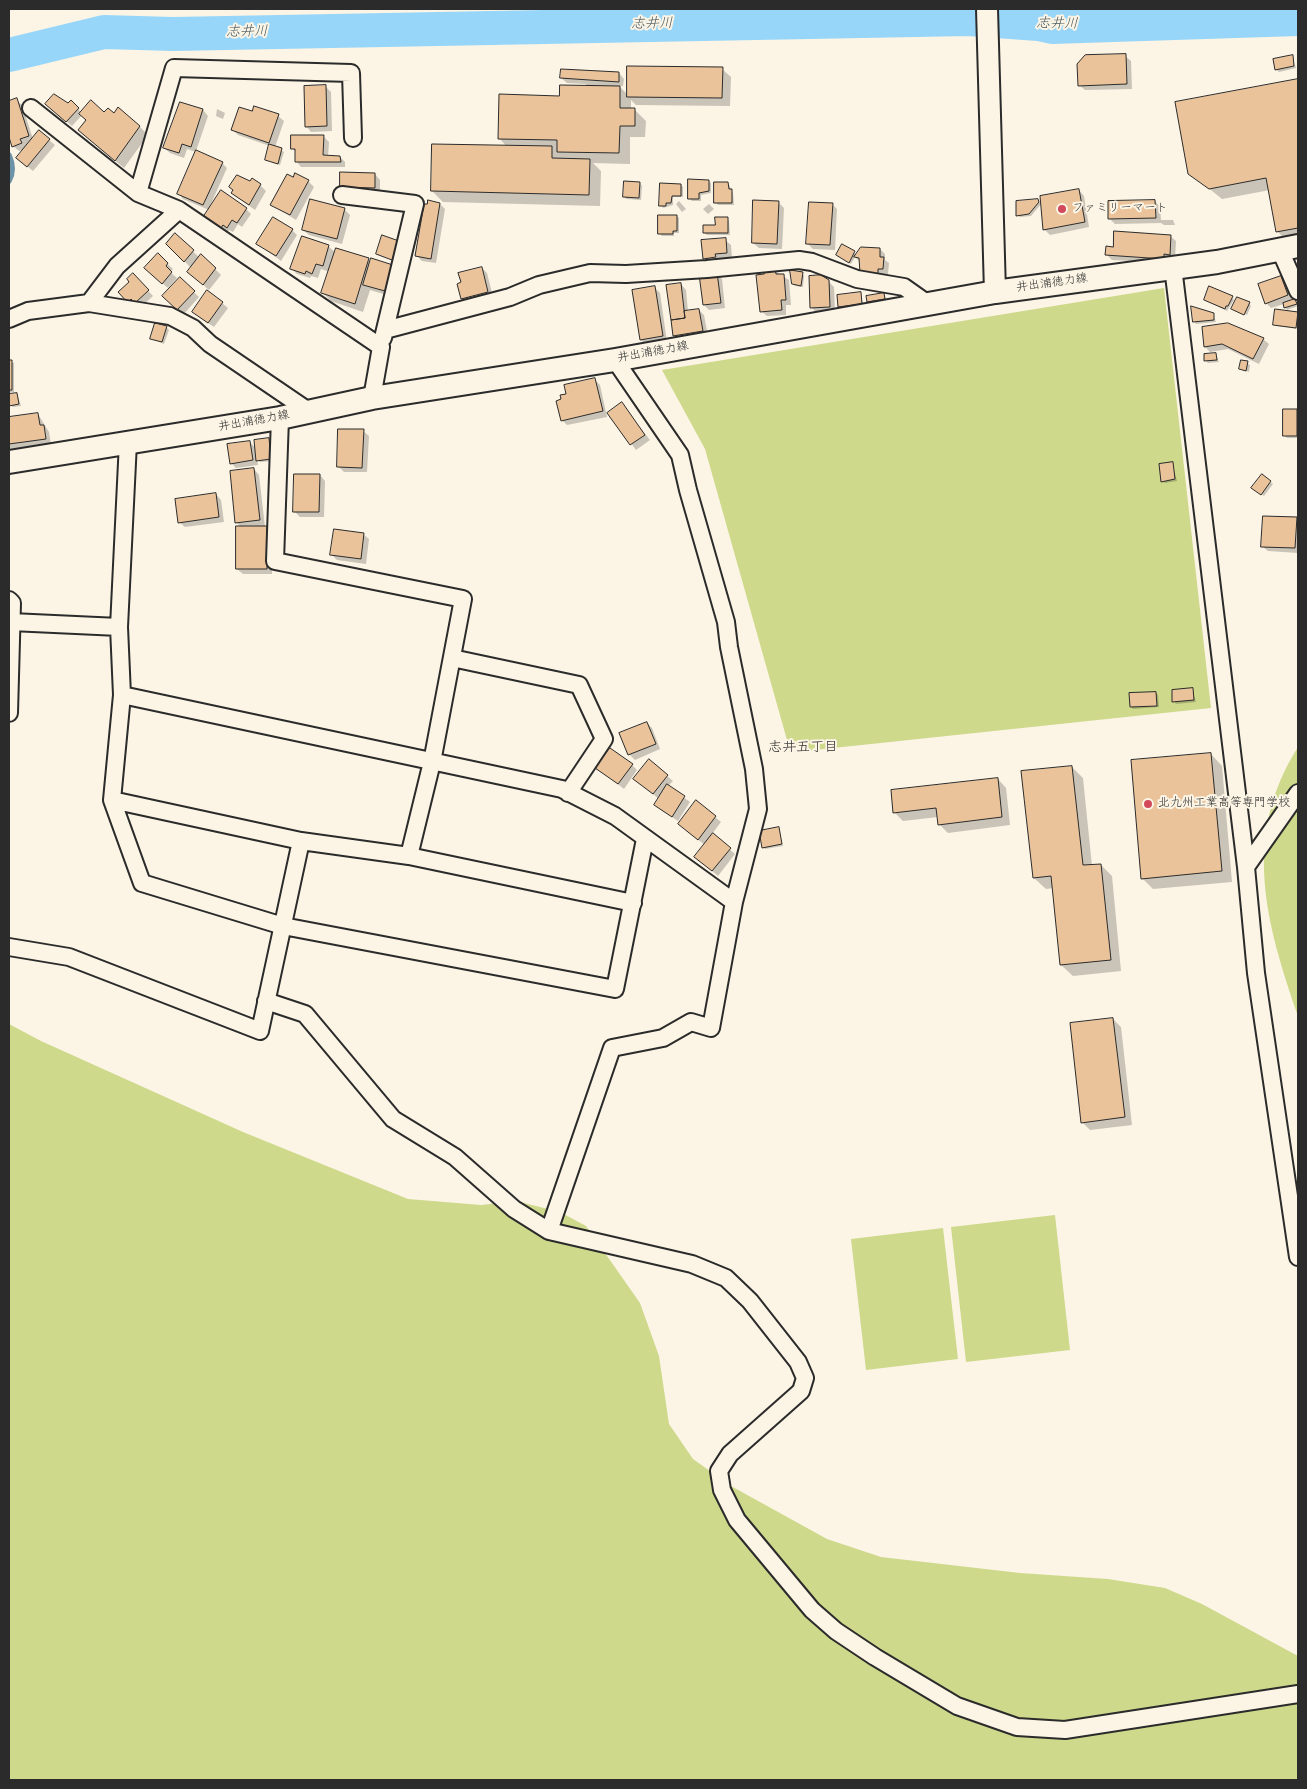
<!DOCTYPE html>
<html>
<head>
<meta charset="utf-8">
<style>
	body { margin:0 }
	#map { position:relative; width:1307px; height:1789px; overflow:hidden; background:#fcf5e5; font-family:Kalam,sans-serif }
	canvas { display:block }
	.frame { position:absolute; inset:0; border:10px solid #2b2b2b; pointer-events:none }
</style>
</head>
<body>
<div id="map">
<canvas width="1307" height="1789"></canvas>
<div class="frame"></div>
</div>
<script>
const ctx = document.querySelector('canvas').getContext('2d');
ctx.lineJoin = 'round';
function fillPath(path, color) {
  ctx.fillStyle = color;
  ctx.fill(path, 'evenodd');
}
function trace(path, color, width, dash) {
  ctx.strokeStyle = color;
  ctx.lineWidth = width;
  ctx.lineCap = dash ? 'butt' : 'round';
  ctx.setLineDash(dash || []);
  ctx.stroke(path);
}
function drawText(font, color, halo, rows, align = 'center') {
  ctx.font = font + ' Kalam,"Klee One",sans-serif';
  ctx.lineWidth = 4;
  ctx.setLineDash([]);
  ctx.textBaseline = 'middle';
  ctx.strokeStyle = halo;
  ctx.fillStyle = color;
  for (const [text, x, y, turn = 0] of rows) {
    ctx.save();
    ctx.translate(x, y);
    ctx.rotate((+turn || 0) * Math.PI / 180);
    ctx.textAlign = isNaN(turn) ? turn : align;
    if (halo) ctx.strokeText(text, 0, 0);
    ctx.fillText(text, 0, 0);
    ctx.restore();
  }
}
const green = new Path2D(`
	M1164,288L1211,708L805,751L787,740L705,449L662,370Z
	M1298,747V1016C1266,923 1241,837 1298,747Z
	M9,1024L41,1041L243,1132L408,1199L481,1205L516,1201L560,1212L586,1226L640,1303L659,1356L669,1424L693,1459L731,1486L827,1539L881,1557L1020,1573L1108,1579L1165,1588L1202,1604L1298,1656V1780H9Z
	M1055,1215L1070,1350L966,1362L951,1227Z
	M943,1228L958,1359L866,1370L851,1239Z`);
const shadow = new Path2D(`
	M1125,56L1131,61L1132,89L1085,90L1079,85Z
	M1292,57L1296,68L1279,72L1276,69Z
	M722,69L731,77L730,106L636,105L631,100V110H635L646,121L645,137H630V164L593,163L601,171L600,206L443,202L432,191L507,147L499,138L561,97L586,87V84L567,83L561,78L619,73L624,79L623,86H619L628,95Z
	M1298,81V241L1289,243L1277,231L1270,190L1222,199L1190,173L1177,103Z
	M325,86L331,92L332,131L311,132L306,126Z
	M16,100L22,105L33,139L39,132L55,145L33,171L23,163L25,149L19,151L13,146L9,133V102Z
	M71,102L82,113L105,114L139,126L148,135L124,168L88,138L87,120L82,115L72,126L52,109L68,105Z
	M217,109L225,113L223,119L216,116Z
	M203,110L208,116L196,151L222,163L227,168L210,206L246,209L251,214L242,227L238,224L233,232L229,230L227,232L211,221L205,216L209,210L183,199L178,193L196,152L187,149L184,158L170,153L164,148Z
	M253,113L278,116L284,121L275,147L284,152L280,165L266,160L270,146L238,135L233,130Z
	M323,136L329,142L328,157H340L345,162V167H301L296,161V152L292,148Z
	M375,174L380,180V193L346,192L341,186Z
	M308,181L314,187L296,220L272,205Z
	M708,181L711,183V193L701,195V201H692L689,198Z
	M640,183L642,186L641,200L626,199L624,196Z
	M728,183L733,193L734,205H718L716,203Z
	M260,185L266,191L255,210L238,198Z
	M681,185L683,187V197H673V205L663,208L661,205Z
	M1079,190L1084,196L1089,227L1050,235L1045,230L1041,197Z
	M1037,200L1041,204L1031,216L1020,217L1017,215Z
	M679,201L686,209L682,212L676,204Z
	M1155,201L1160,207L1161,220H1173L1175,225H1164L1161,223L1115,224L1109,218Z
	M778,202L784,208L782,249L759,248L753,243Z
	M440,204L445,209L436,263L422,261L417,256Z
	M709,204L714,209L708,214L703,209Z
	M832,204L837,209L835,250L813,249L808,244Z
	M344,209L350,215L342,244L309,235L303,230Z
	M677,216L679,218V233H674V236H662L659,233Z
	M727,218L729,221L730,235H707L704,233Z
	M292,230L297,235L281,261L258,244Z
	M175,235L200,258L202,256L221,275L209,290L194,277L191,268L168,244Z
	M1170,236L1176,241L1175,259L1169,263L1112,260L1107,255L1114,248Z
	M302,238L329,247L336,253L337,249L371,262L392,266L390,296L370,290L363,312L331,301L323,293L330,272L321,269L318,278L311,276L310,278L297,274L292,269Z
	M725,240L731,245L732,258L710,263L704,258Z
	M398,242L395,261L377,254Z
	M880,249L885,254V260L889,263L888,274H883V279L866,278L860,262L855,257L851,264L837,255L854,253L857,255Z
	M158,255L173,269L170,272L177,278L168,288L151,274Z
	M482,268L487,273L493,297L467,304L462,298Z
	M774,270L789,280L791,305H786V315L767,316L761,311L766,275Z
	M802,273L804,276L803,287L795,286L793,284Z
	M717,274L722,279L725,308L709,310L704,305Z
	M133,275L153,296L141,307H134L120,292L131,282Z
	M1281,277L1286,283L1293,301H1295L1298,306L1287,310L1284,304L1271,308L1266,303Z
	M180,279L199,297L183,315L164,296Z
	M828,281L834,287L835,312L817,313L811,307Z
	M681,284L686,290L688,312L699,310L704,315L708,336L680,341L674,335Z
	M654,287L660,293L667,342L646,345L641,340Z
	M860,293L864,306L842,308L839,306Z
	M884,294L887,301L871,304L869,301Z
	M1232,297L1234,300L1227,311L1205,300Z
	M222,303L228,308L214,327L199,317Z
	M1249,303L1251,306L1247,315L1234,309Z
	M1276,311L1298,314V329L1276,326L1274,324Z
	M1213,314L1216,322L1196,324L1194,321Z
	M1228,324L1263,339L1269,344L1259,364L1228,349L1210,352L1205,347Z
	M166,327L169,330L164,344L152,339Z
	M1216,354L1219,362L1208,363L1206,361L1205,355Z
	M9,361L14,363V392H9Z
	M1242,361L1250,365L1249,372L1240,369Z
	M595,380L600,385L607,417L567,425L562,420L567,395Z
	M17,394L21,406L13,407L10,405Z
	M622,404L650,440L636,450L609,413Z
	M1297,410L1298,438H1287L1284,435Z
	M38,414L49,432L51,444L9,450V418Z
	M363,431L369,436L367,472H344L338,466Z
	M268,439L271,442L273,461L260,462L257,459L258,465L236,468L231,463L250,442L256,449Z
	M1172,463L1177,481L1165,483L1162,481Z
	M254,469L259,475L265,527L272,532V574H243L237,569L241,527L236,522Z
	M320,475L325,481L324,517H300L294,511Z
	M1270,482L1273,484L1264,496L1255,490Z
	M216,494L221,500L224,522L185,527L179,522Z
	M1296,518L1298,521V553L1268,551L1262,546Z
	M363,534L369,539L366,564L337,560L332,555Z
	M1192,689L1196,702L1176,704L1174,701Z
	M1156,693L1158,695L1159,707L1133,709L1131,707Z
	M647,723L652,728L660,749L635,760L630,755L621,734Z
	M1211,754L1222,766L1232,882L1153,889L1142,878Z
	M632,765L637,770L624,789L597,768Z
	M1072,767L1083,778L1092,866L1101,865L1112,876L1121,971L1073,976L1061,965L1054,888L1046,889L1034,878L1023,772Z
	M667,776L673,781L668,786L690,802L678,821L661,810L656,805L659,799L640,784Z
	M998,779L1006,788L1010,825L948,833L939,824L938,817L903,821L894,812Z
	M715,817L721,822L712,834L735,854L718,876L695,857L705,845L685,830Z
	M778,829L783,846L765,849L763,847Z
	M1113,1019L1121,1027L1132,1125L1090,1130L1082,1122Z`);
const stream = new Path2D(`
	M9,155C13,164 14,172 9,181`);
const river = new Path2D(`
	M9,55L104,32L173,34L969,19L1038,24L1052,27L1298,19`);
const building = new Path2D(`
	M1126,54L1127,84L1078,86L1077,64L1085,55Z
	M1293,55L1294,66L1275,70L1273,59Z
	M627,66L723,67L722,98L627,97Z
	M561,69L619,72V82L560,78Z
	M1298,79V228L1276,232L1266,178L1209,189L1188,174L1175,102Z
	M326,85L327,126L305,127L304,86Z
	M560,85L620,86V108H635V126H620L619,153L557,152V140L498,139L499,94L559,96Z
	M54,94L68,103L71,100L79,108L66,122L45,104Z
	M17,98L29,136L20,139L22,143L12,147L9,137V101Z
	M91,100L104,112L108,108L114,113L118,107L140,126L115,161L78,130L86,120L79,114Z
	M180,102L203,109L191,147L182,144L179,153L163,148Z
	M254,106L279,114L269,143L231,130L239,107L252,111Z
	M39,130L50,139L27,167L16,158Z
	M291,135H324L323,155L340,156L341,162H295V149H291Z
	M269,144L282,148L278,164L265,160Z
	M432,144L552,146V158L590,159L589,195L431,191Z
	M196,150L223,162L203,205L177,194Z
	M340,172L375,173V188L340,187Z
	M295,173L309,180L290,215L270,205L287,174L293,177Z
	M237,175L250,181L252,178L261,184L249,205L231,193L233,190L229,187Z
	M688,179L709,180V191L699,193V199H688Z
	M624,181L640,182L639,198L623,197Z
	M714,182H728L729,189H732V203H714Z
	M660,183L681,184V196H672L671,203H666V206H659Z
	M1079,189L1085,222L1043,230L1040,196Z
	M221,190L247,208L237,223L232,220L227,228L223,225L221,228L204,216Z
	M310,199L345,208L337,239L302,230Z
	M1038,199L1039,202L1029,214L1016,216V201Z
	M428,200L440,203L431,259L415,256L424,204H427Z
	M753,200L779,201L777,244L752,243Z
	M1155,200L1156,218L1108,219V201Z
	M809,202L833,203L830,245L806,244Z
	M658,215H677V231H673V234H658Z
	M273,217L293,229L276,256L256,244Z
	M715,217H728V233H703V225H715Z
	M1114,231L1171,235L1170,255L1164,254V259L1105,255L1106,246L1113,247Z
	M175,233L194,250L184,262L166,244Z
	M382,235L399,241L392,260L376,254Z
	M302,236L329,245L323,266L316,264L312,274L306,271L305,274L290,269Z
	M726,238L727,253L715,254L716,257L703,259L701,240Z
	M842,244L855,251L849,263L836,255Z
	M861,247L880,248V257H884L883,269H878V274L860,273L859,258L854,257Z
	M336,248L369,258L355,304L321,293Z
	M158,253L168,263L166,266L172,272L162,284L144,268Z
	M201,254L216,268L203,285L187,272Z
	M371,258L393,265L385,291L363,285Z
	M482,267L488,292L461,299L457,284L461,282L458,273Z
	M764,269H775L776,274H784L786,300H781L782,310L760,312L756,275L764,274Z
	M790,270L803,272L801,286L792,284Z
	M717,272L721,303L703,305L699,274Z
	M133,273L149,290L135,303L131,299L128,303L118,292L129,282L127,279Z
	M821,275L829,280L830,307L810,308L809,276Z
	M1281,276L1288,295L1265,304L1258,284Z
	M180,277L195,291L177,310L162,296Z
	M681,283L685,318L671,320L666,285Z
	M655,286L663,336L640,340L632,290Z
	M1209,286L1233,296L1228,306H1226L1225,309L1204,300Z
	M207,290L223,302L208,323L192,312Z
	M861,292L862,304L838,307L837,295Z
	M884,293L885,299L867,302L866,296Z
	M1237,297L1250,302L1244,315L1231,309Z
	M1295,299L1297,304L1284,308L1283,303Z
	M1191,306L1214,313V320L1193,322Z
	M699,309L703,331L673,336L671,320L685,318L684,311Z
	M1275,309L1298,312L1296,328L1273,325Z
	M155,323L167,326L162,342L150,339Z
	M1228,323L1264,338L1253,359L1222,344L1204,347L1202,327Z
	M1216,353L1217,360L1204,361V354Z
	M9,360H12V390H9Z
	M1241,360L1248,361L1246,371L1239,369Z
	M595,378L603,411L561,421L556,401L561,399L560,395L566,394L564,385Z
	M17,393L19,404L9,406V394Z
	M622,402L645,435L630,445L607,413Z
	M1283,409H1297V436H1283Z
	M38,413L40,425H44L46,439L9,444V417Z
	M338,429H364L362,468L337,467Z
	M269,438L271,459L256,461L254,440Z
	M250,441L253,460L230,464L227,444Z
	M1173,462L1175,479L1161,482L1159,464Z
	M254,468L260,520L235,523L230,471Z
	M294,474H320L319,512H293Z
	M1262,474L1271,481L1261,495L1251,488Z
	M216,493L219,517L178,523L175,499Z
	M1263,516L1297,517L1295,548L1261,547Z
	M236,526H267V569H236Z
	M334,529L364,533L361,559L330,555Z
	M1193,688L1194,700L1172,702V690Z
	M1156,692L1157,706L1130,707L1129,693Z
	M647,722L656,744L628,755L619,733Z
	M610,748L633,764L618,784L595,768Z
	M1211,753L1222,871L1141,879L1131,760Z
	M649,759L668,775L653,794L633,779Z
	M1072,766L1083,865L1101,864L1111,960L1060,965L1051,876L1033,878L1021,771Z
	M998,778L1002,817L938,825L936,808L893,813L891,790Z
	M667,784L685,796L672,817L654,805Z
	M696,800L716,816L698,840L678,824Z
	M779,827L782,844L762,848L759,831Z
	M713,833L731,848L712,871L694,857Z
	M1113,1018L1125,1117L1081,1123L1070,1023Z`);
const minor = new Path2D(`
	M31,108L138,193L179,210
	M138,193L174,68L351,73L353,138
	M342,195L415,204L383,338
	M1280,250L1298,291
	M1173,267L1246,867L1256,973L1298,1257
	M89,303L117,266L179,210L381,347L372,398
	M9,319L28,311L89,303L170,316L193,328L210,344L310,412
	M385,330L510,297L539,285L590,273L626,274L707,269L799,260L812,262L857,279L904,287L928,304
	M280,418L275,561L463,599L432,762L409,856
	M128,442L119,627L122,695L112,800L142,883L283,926L615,989L645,839
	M9,600L12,603L9,713
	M11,622L119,627
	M452,658L579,685L604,739L568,793
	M122,695L562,789L615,816L734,902
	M112,800L301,841L409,856L633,903
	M1246,867L1298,793
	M9,947L69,957L260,1031L301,841
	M266,1001L305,1014L393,1119L455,1157L514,1209L549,1231L692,1264L726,1278L750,1301L798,1362L805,1378L801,1391L730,1454L719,1471L722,1490L737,1520L812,1610L836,1631L875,1657L957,1706L1017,1727L1065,1730L1298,1694
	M549,1231L612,1048L663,1038L691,1022L711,1028L734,902L758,809L754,769L729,647L726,622L688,490L680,455L615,360`);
const tertiary = new Path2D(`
	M987,9L995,292`);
const secondary = new Path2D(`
	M9,462L280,418L372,398L615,360L995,292L1217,262L1298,246`);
const markers = [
	[1062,209,5,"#d1495b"],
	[1148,804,5,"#d1495b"]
];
const poiNames = [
	["ファミリーマート",1072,209],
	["北九州工業高等専門学校",1158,804]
];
const streetNames = [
	["井出浦徳力線",1052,284,-8],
	["井出浦徳力線",653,353,-10],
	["井出浦徳力線",254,422,-10]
];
const waterNames = [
	["志井川",652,25,-1],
	["志井川",1057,25,1],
	["志井川",247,33,-1]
];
const neighbourhoodNames = [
	["志井五丁目",803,749]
];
fillPath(green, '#ced98c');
fillPath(shadow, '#0003');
trace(stream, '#6c92a7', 5.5);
trace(river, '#98d6f9', 34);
fillPath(building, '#eac39a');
trace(building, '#2b2b2b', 1);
trace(minor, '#2b2b2b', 20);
trace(tertiary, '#2b2b2b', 24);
trace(secondary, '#2b2b2b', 26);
trace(minor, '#fcf5e5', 16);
trace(tertiary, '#fcf5e5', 20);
trace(secondary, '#fcf5e5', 22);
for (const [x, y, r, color] of markers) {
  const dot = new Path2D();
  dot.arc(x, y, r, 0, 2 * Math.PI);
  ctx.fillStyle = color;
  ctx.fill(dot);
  trace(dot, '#fcf5e5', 2);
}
drawText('12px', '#2b2b2b', '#fcf5e5', poiNames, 'left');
drawText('12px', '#2b2b2b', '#fcf5e5', streetNames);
drawText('italic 14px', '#46565e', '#fcf5e5', waterNames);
drawText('14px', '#2b2b2b', '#fcf5e5', neighbourhoodNames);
</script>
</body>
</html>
